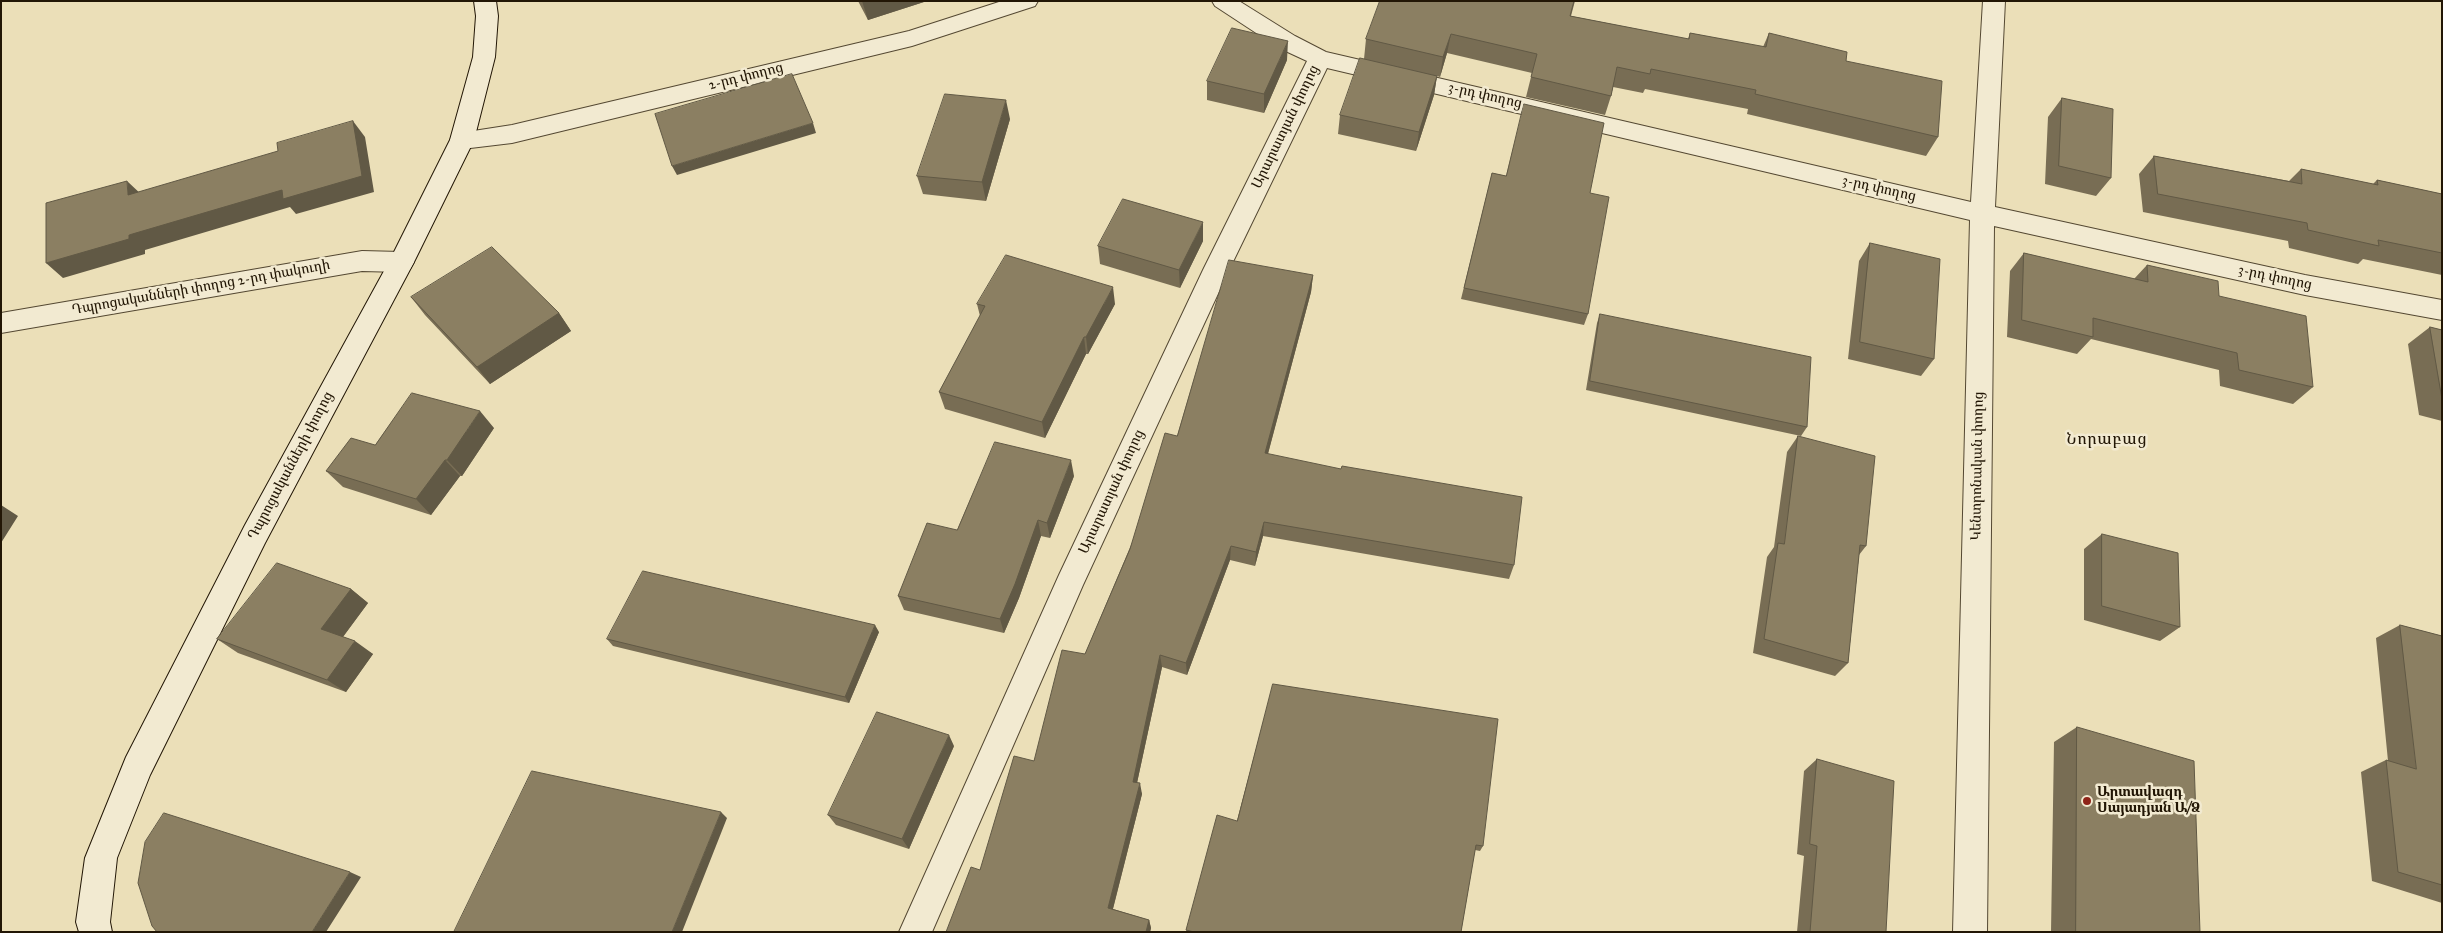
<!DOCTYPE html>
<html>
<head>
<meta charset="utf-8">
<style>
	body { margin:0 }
	#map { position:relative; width:2443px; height:933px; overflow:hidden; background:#ebdfb8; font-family:"IM FELL Great Primer",serif }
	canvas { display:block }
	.frame { position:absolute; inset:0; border:2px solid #221605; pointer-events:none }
</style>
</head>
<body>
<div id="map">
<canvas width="2443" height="933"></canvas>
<div class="frame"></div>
</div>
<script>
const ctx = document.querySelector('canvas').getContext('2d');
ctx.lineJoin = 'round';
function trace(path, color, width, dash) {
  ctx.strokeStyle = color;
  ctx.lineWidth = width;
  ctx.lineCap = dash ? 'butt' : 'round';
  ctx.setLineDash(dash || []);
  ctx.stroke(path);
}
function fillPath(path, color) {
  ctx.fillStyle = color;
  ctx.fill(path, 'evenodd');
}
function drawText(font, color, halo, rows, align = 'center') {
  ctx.font = font + ' "IM FELL Great Primer","Noto Serif Armenian",serif';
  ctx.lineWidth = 5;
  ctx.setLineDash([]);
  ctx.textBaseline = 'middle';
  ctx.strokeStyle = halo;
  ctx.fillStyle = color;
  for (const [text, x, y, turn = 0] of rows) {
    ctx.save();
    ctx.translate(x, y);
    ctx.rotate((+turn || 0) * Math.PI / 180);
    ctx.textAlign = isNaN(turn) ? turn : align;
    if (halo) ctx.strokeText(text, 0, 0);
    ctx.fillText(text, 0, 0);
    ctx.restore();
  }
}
const street = new Path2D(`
	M1002,1H1038L1035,6L912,46L512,143L462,149L454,146L450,140L454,134L512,125L909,31Z
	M1212,1H1239L1295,36L1326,52L1971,202L1983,1H2005L1995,207L2305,275L2442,300V320L2305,295L1994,226L1987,932H1953L1970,220L1327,68L1229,270L1083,585L932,932H899L1059,575L1203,270L1307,61L1279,48L1215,6Z
	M362,251L401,252L410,255L414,262L410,269L401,272L362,271L1,333V313Z`);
const secondary = new Path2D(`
	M474,1H496L498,16L495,57L474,140L414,262L265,543L150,775L117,858L110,922L112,932H79L76,922L85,858L126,757L245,525L390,260L450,140L473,57L476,16Z`);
const wall = new Path2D(`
	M858,1H927L868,20Z
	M1380,1H1575L1571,16L1688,39L1690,33L1763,47L1769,33L1846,61L1938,137L1926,156L1747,114L1748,109L1645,89L1643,93L1613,87L1611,96L1605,115L1526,97L1532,73L1447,53L1440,77L1437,76L1434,95L1416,151L1338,134L1340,115L1364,59L1366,39Z
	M1287,60L1264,113L1207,100V81Z
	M2062,98L2111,178L2096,196L2045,184L2048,117Z
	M1010,119L986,201L923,194L917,176Z
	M2154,156L2289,181L2301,169L2373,184L2377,180L2442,194V275L2363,259L2358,264L2289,248L2288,241L2143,212L2139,174Z
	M1492,173L1590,193L1588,314L1584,325L1461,299Z
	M1203,241L1180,288L1100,264L1098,246Z
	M1870,243L1934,359L1921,376L1848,359L1859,261Z
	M2024,253L2134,279L2147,265L2219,296L2313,387L2293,404L2220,386L2219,370L2091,339L2077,354L2007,337L2010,271Z
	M1313,275L1311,292L1268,454L1514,565L1509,579L1263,536L1255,566L1230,560L1187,675L1162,667L1137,783L1142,794L1113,909L1149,920L1151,928L1150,932H946L980,870L1034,761L1085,654L1177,436Z
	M411,297L559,313L571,331L490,384L425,315Z
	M977,304H1115L1088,354H1086L1045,438L945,409L939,392L980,316Z
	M1600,314L1807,427L1801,436L1586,390L1597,323Z
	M2430,327L2442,330V421L2419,415L2408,344Z
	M494,428L462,476H460L431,515L343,487L326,471L375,445Z
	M1798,436L1866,546L1859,555L1848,663L1835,676L1753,653L1767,557L1774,547L1787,452Z
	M1074,476L1050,538L1041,536L1019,598L1004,633L904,610L898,596L957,530Z
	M2102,534L2180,627L2160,641L2084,620V549Z
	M351,589L368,603L343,637L373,654L346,692L238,653L217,639Z
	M2400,625L2442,636V903L2372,881L2361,772L2386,760L2388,761L2376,638Z
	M879,632L849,703L613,646L607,639Z
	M1273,684L1483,846L1480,851L1475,850L1461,932H1187L1186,930L1237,821Z
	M2077,727L2200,932H2051L2054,742Z
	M954,746L909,849L836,825L828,815Z
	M1817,759L1886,932H1797L1804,856L1797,854L1804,771Z`);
const shadedWall = new Path2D(`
	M862,1H927L868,20Z
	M1451,34L1447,53L1440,77L1443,57Z
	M1288,41L1287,60L1264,113V94Z
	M1437,76L1434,95L1416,151L1419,132Z
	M1006,100L1010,119L986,201L982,182Z
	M353,121L365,137L374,192L296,214L290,207L145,250V254L63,278L46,263L129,235Z
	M813,123L816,133L677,175L672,166Z
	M127,181L143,196L128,195Z
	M1203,222V241L1180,288L1179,270Z
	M1313,275L1311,292L1264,468L1265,453Z
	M1113,287L1115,304L1088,354L1086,337Z
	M559,313L571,331L490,384L477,367Z
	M1084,337L1086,354L1045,438L1042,422Z
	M480,411L494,428L462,476L447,460Z
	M445,460L460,476L431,515L416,499Z
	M1071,460L1074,476L1050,538L1047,523Z
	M1,505L18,516L1,543Z
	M1038,520L1041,536L1019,598L1004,633L1000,619Z
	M1264,522L1263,536L1255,566L1256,552Z
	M1231,546L1230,560L1187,675L1186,663Z
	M351,589L368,603L339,642L321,629Z
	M875,625L879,632L849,703L845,697Z
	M355,641L373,654L346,692L327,680Z
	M1160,655L1162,667L1135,792L1133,782Z
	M949,735L954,746L909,849L902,839Z
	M1140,783L1142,794L1111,916L1108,908Z
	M721,812L727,818L682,932H672Z
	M350,872L361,877L326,932H312Z
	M1149,920L1151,928L1150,932H1146Z`);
const building = new Path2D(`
	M1380,1H1574L1570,16L1689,39L1690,33L1766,47L1769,33L1847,52L1846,61L1942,81L1938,137L1755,94L1756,90L1651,69L1650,74L1617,67L1611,96L1531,77L1537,54L1451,34L1443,57L1366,39Z
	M1232,28L1288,41L1264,94L1207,81Z
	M1360,58L1437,76L1419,132L1340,115Z
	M792,74L813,123L672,166L655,114Z
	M945,94L1006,100L982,182L917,176Z
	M2062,98L2113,109L2111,178L2059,166Z
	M1524,104L1604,123L1590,193L1609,197L1588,314L1464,288L1492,173L1506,176Z
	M353,121L362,176L283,199L282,190L129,235V239L46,263V203L127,181L128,195L278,151L277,143Z
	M2154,156L2302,184L2301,169L2378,185L2377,180L2442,194V253L2378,240L2379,246L2308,230L2307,223L2158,194Z
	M1123,199L1203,222L1179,270L1098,246Z
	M1870,243L1940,259L1934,359L1860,342Z
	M492,247L559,313L477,367L411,297Z
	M2024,253L2148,282L2147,265L2218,281L2219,296L2306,316L2313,387L2239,370L2237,353L2093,318V337L2022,320Z
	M1006,255L1113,287L1086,337H1084L1042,422L939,392L985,306L977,304Z
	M1229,260L1313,275L1265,453L1341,469L1342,466L1522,497L1514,565L1264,522L1256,552L1231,546L1186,663L1160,655L1133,782L1140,783L1108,908L1149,920L1146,932H946L971,867L980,870L1014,756L1034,761L1062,650L1085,654L1130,549L1165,433L1177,436Z
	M1600,314L1811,357L1807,427L1590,381Z
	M2430,327L2442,330V399Z
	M412,393L480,411L447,460H445L416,499L326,471L351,438L375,445Z
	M1798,436L1875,456L1866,546L1860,545L1848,663L1764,639L1778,543L1784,544Z
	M995,442L1071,460L1047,523L1038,520L1015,584L1000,619L898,596L927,523L957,530Z
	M2102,534L2178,553L2180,627L2102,606Z
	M277,563L351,589L321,629L355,641L327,680L217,639Z
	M643,571L875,625L845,697L607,639Z
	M2400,625L2442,636V885L2398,872L2386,760L2416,769Z
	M1273,684L1498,719L1483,846L1476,845L1461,932H1194L1186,930L1217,815L1237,821Z
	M877,712L949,735L902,839L828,815Z
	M2077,727L2194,761L2200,932H2076Z
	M1817,759L1894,781L1886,932H1810L1817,846L1810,844Z
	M532,771L721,812L672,932H454Z
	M164,813L350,872L312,932H157L152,926L138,883L145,842Z`);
const markers = [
	[2087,801,5,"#8f2418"]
];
const streetNames = [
	["2-րդ փողոց",746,77,-14],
	["3-րդ փողոց",1485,96,13],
	["Արարատյան փողոց",1286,127,-64],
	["3-րդ փողոց",1879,189,13],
	["3-րդ փողոց",2275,278,12],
	["Դպրոցականների փողոց 2-րդ փակուղի",201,288,-10],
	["Դպրոցականների փողոց",291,466,-62],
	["Կենտրոնական փողոց",1978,466,-89],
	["Արարատյան փողոց",1112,492,-65]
];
const poiNames = [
	["Արտավազդ",2097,793],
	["Սայադյան Ա/Ձ",2097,809]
];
const quarterNames = [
	["Նորաբաց",2107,440]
];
trace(street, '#544832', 2);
trace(secondary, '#221605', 2);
fillPath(street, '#f2ead1');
fillPath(secondary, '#f2ead1');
fillPath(wall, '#786d54');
fillPath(shadedWall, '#615945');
fillPath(building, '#8b7f62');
trace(building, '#615945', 1);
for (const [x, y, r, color] of markers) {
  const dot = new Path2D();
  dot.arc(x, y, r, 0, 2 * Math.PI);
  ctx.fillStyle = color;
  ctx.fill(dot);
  trace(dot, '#f2ead1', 2);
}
drawText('14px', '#221605', '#f2ead1', streetNames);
drawText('bold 14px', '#221605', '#f2ead1', poiNames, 'left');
ctx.letterSpacing = '1px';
drawText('16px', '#221605', '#f2ead1', quarterNames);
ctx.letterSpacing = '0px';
</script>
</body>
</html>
